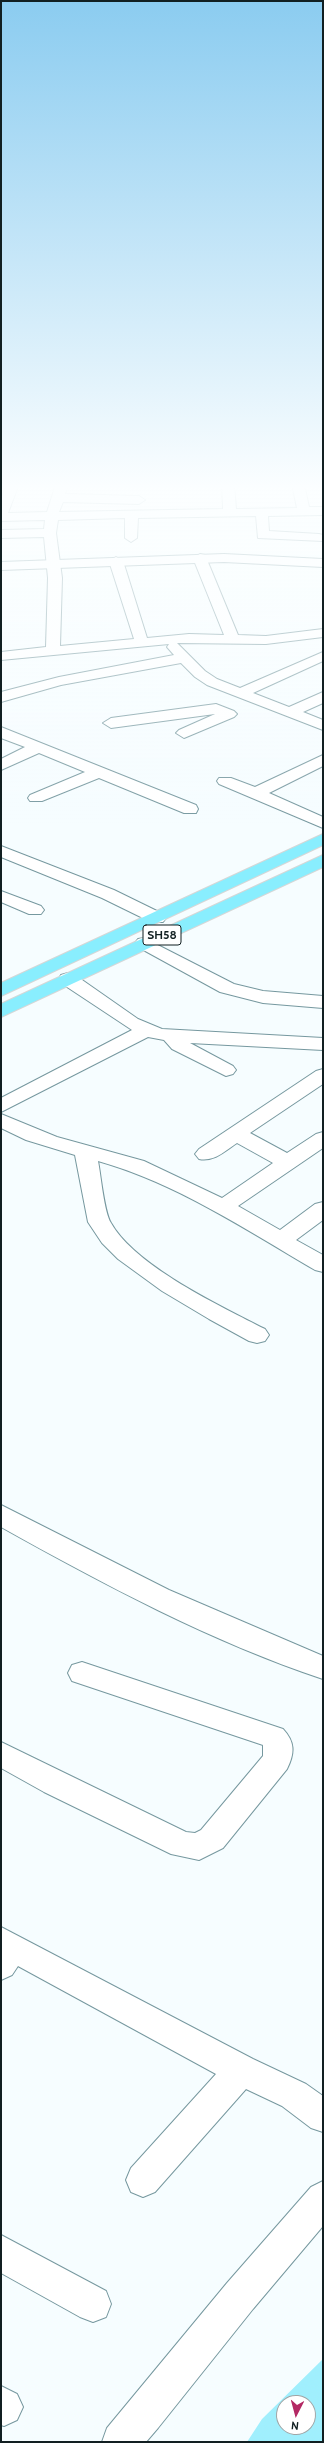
<!DOCTYPE html>
<html>
<head>
<meta charset="utf-8">
<style>
	body { margin:0 }
	#map { position:relative; width:324px; height:2443px; overflow:hidden; background:#f6fdff; font-family:Cabin,sans-serif }
	canvas { display:block }
	.frame { position:absolute; inset:0; border:2px solid #111f21; pointer-events:none }
	.north { position:absolute; left:276px; top:2395px; width:40px; height:40px; box-sizing:border-box; background:#fff; border:1px solid #a0a5a6; border-radius:50%; rotate:186deg; font-size:11px; font-weight:700; line-height:16px; text-align:center; color:#111f21 }
	.north::after { content:''; display:block; margin:auto; width:14px; height:18px; background:#b42964; clip-path:polygon(50% 0,100% 100%,50% 72%,0 100%) }
</style>
</head>
<body>
<div id="map">
<canvas width="324" height="2443"></canvas>
<div class="frame"></div>
<div class="north">N</div>
</div>
<script>
const ctx = document.querySelector('canvas').getContext('2d');
ctx.lineJoin = 'round';
function fillPath(path, color) {
  ctx.fillStyle = color;
  ctx.fill(path, 'evenodd');
}
function trace(path, color, width, dash) {
  ctx.strokeStyle = color;
  ctx.lineWidth = width;
  ctx.lineCap = dash ? 'butt' : 'round';
  ctx.setLineDash(dash || []);
  ctx.stroke(path);
}
function drawText(font, color, halo, rows, align = 'center') {
  ctx.font = font + ' Cabin,sans-serif';
  ctx.lineWidth = 4;
  ctx.setLineDash([]);
  ctx.textBaseline = 'middle';
  ctx.strokeStyle = halo;
  ctx.fillStyle = color;
  for (const [text, x, y, turn = 0] of rows) {
    ctx.save();
    ctx.translate(x, y);
    ctx.rotate((+turn || 0) * Math.PI / 180);
    ctx.textAlign = isNaN(turn) ? turn : align;
    if (halo) ctx.strokeText(text, 0, 0);
    ctx.fillText(text, 0, 0);
    ctx.restore();
  }
}
const water = new Path2D(`
	M323,2359V2442H247L262,2419ZM284,2403H308V2427H284Z`);
const minor = new Path2D(`
	M7,484H19L8,513L47,512L56,484H68L65,494L139,496L145,500L139,504L63,502L59,512L223,509L222,484H234L236,509L297,508L292,484H304L309,507H323V515L268,516L269,531L319,534L323,535V541L258,538L256,516L138,518L137,538L131,542L125,538V518L58,520L56,533L62,578L60,646L134,639L109,561L116,557L123,561L147,638L189,634L224,635L193,558L200,554L205,555L238,635L266,636L323,629V637L266,644L177,643L205,671L217,679L240,688L323,652V661L253,693L289,707L323,692V703L303,712L323,720V730L207,685L195,677L181,663L61,685L1,702V692L59,677L174,655L167,647L169,644L1,660V652L46,647L48,578L44,537L1,538V530L44,529L45,520L1,521V499Z
	M216,704L234,711L237,714L234,717L184,738L176,733L179,730L215,714L111,728L103,723L111,718Z
	M1,727L196,805L198,809L196,813H184L99,778L42,801H30L28,798L30,795L85,772L39,753L1,770V759L25,747L1,738Z
	M323,755V766L269,793L323,817V828L219,784L217,781L219,778H231L255,787Z
	M1,846L114,890L163,914L166,918L163,922H151L102,898L1,857Z
	M1,891L41,906L44,910L41,914H29L1,902Z
	M144,938L234,984L263,991L323,996V1008L263,1003L220,992L138,947L135,943L138,939Z
	M68,973L75,975L138,1019L162,1029L323,1038V1050L190,1043L233,1066L236,1070L233,1074L226,1076L172,1049L164,1040L148,1037L1,1112V1098L132,1030L61,983L59,979L61,975Z
	M323,1069V1084L250,1133L287,1153L316,1134L323,1132V1148L238,1206L280,1230L315,1204L323,1202V1220L296,1240L323,1255V1272L315,1270C245,1229 176,1183 98,1161C101,1176 104,1212 111,1223C135,1266 222,1307 265,1329L269,1335L265,1341L257,1343L249,1341L209,1319L162,1291L118,1259L102,1243L88,1222L75,1155L26,1140L1,1128V1114L57,1137L144,1161L222,1198L273,1163L237,1143C225,1151 214,1162 199,1159L195,1154L199,1149L316,1071Z
	M1,1505L169,1590L323,1656V1679C212,1642 103,1584 1,1527Z
	M82,1662L283,1729C295,1742 295,1753 287,1769L223,1848L199,1860L171,1854L44,1792L1,1768V1742L186,1832L195,1833L201,1830L263,1756V1745L72,1681L68,1673L72,1665Z
	M1,1927L253,2059L306,2084L323,2096V2132L311,2128L282,2106L246,2089L155,2192L143,2197L131,2192L126,2180L131,2168L216,2074L18,1966L12,1975L1,1980Z
	M323,2181V2226L253,2309L158,2428L146,2442H102L107,2428L227,2283L311,2187Z
	M1,2235L106,2291L111,2304L106,2317L93,2322L80,2317L1,2273Z
	M1,2386L17,2394L23,2407L17,2420L4,2426L1,2425Z`);
const tertiary = new Path2D(`
	M224,554L323,559V567L224,562L1,570V562Z`);
const primary = new Path2D(`
	M323,834V845L1,996V983Z
	M323,855V867L1,1017V1004Z`);
const shields = [
	[162,935,38]
];
const shieldNames = [
	["SH58",162,935]
];
fillPath(water, '#a0effd');
trace(minor, '#76989f', 2);
trace(tertiary, '#76989f', 2);
trace(primary, '#d4d7d7', 2);
fillPath(minor, '#fff');
fillPath(tertiary, '#fff');
fillPath(primary, '#89eefe');
const sky = ctx.createLinearGradient(0, 0, 0, 826);
sky.addColorStop(0, '#8bccf0');
sky.addColorStop(0.59, '#fbfeff');
sky.addColorStop(1, '#fbfeff00');
ctx.fillStyle = sky;
ctx.fillRect(0, 0, 324, 826);
for (const [x, y, w] of shields) {
  const box = new Path2D();
  box.roundRect(x - w / 2, y - 10, w, 20, 3);
  ctx.fillStyle = '#fff';
  ctx.fill(box);
  trace(box, '#111f21', 1);
}
drawText('bold 12px', '#111f21', null, shieldNames);
</script>
</body>
</html>
